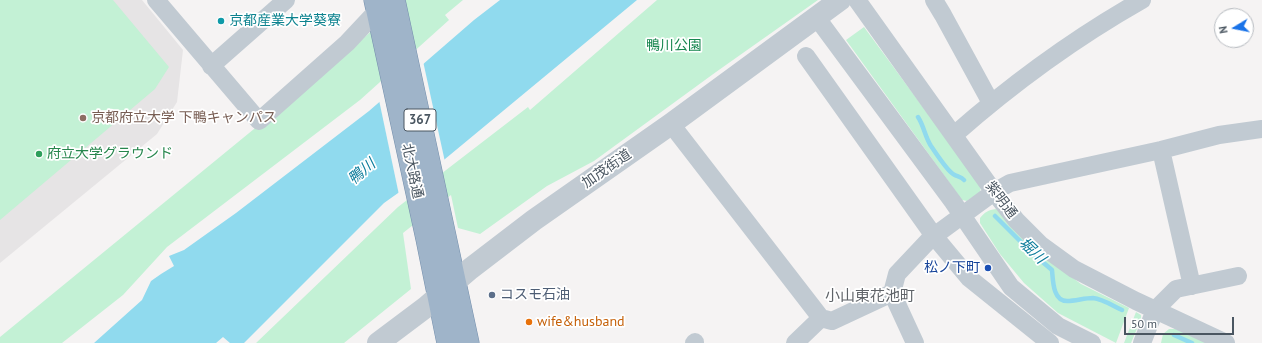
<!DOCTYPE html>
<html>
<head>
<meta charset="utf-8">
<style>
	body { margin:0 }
	#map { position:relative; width:1262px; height:343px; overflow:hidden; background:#f5f3f3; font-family:"PT Sans",sans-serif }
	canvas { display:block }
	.north { position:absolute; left:1214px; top:8px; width:40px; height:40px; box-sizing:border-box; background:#fff; border:1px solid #b7bbc0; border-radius:50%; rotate:260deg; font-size:11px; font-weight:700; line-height:16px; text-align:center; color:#4a5661 }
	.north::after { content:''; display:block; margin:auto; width:14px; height:18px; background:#1a73e8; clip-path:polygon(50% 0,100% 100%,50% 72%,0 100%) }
	.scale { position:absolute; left:1124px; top:317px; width:110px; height:18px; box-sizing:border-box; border:2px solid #4a5661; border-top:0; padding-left:5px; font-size:12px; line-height:14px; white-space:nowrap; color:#4a5661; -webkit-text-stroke:3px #fff; paint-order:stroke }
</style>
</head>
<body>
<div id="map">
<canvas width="1262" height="343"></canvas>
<div class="north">N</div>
<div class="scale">50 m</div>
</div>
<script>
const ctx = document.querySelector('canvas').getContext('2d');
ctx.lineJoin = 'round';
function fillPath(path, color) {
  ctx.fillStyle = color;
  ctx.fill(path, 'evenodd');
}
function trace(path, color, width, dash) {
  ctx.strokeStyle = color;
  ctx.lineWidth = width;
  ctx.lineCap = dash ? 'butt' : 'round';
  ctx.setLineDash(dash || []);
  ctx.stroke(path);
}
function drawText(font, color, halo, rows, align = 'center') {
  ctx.font = font + ' "PT Sans","Noto Sans JP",sans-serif';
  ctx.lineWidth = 3.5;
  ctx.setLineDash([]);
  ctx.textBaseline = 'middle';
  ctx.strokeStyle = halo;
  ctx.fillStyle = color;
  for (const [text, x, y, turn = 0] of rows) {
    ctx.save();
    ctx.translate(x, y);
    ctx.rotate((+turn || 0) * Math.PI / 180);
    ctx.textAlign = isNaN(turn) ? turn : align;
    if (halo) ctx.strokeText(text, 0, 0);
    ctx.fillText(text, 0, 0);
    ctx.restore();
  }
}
const education = new Path2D(`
	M0,0H142L183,50L177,102L157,134L0,263Z`);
const green = new Path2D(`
	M0,0H113L169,67L155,89L0,220Z
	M406,0H463L445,15L449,20L360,100L167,247L123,295L62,343H0V337L348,52Z
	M657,0H818L716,72L594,161L547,186L480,234L458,228L451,195L403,233L411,289L344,343H256L398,207L528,107L530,110Z
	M864,27L981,186L980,192L967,201L962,200L846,40Z
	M996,209L1034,249L1081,284L1129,308L1116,343L1058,313L1024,283L1000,254L980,223V218C985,212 988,210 996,209Z
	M1136,312L1141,315V319L1131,343H1124Z
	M1169,329H1176L1206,343H1161L1163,334Z`);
const water = new Path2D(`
	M500,0H637L439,164L384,203L244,343H230L223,337L216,343H94L142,300L151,281L161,274L174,266L169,256L184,250L236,213L369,111L474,20Z`);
const pier = new Path2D(`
	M423,61L445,162L399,195L379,100Z`);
const stream = new Path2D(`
	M918,117C924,126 925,137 931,146C936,153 946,169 953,174C957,177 961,176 964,180
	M995,216L1032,253L1052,270C1053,281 1053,301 1067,301C1076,301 1084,298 1093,298C1103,299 1113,306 1122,310
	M1174,335L1192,343`);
const minor = new Path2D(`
	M156,0L259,121L347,43L377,11
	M857,0L994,192L1016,220L1041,245L1074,269L1136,301L1226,343
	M934,0L943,15L991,103
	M817,18L953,202L1011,287L1058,326L1092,343
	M806,56L934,236L969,278L1050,343
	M211,66L286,0
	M671,124L821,318L832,321L892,293L897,274L930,239L994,192L1010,183L1161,150L1219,135L1262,129
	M954,135C1012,84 1075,38 1142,0
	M1161,150L1192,286
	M892,293L915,343
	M694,343L695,342
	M795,343L821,318
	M1142,343L1155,310L1176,289L1238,276`);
const tertiary = new Path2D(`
	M378,343L426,307L470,269L534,220L671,124L840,0`);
const trunk = new Path2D(`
	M375,0L427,239L448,343
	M394,0L468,343`);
const markers = [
	[221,21,4,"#0f9aa8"],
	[83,118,4,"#8d6e63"],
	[39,154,4,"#2e9e5b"],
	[988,268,4,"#1a4fb4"],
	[492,295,4,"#5c6f8a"],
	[529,322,4,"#e8710a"]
];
const shields = [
	[420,120,32]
];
const shieldNames = [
	["367",420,120]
];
const cultureNames = [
	["京都産業大学葵寮",229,21]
];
const parkNames = [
	["鴨川公園",674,46]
];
const educationNames = [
	["京都府立大学 下鴨キャンパス",91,118]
];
const leisureNames = [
	["府立大学グラウンド",47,154]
];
const streetNames = [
	["加茂街道",607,169,-35],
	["北大路通",412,171,78],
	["紫明通",1001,200,53]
];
const transitNames = [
	["松ノ下町",980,268]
];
const serviceNames = [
	["コスモ石油",500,295]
];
const foodNames = [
	["wife&husband",537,322]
];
const waterNames = [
	["鴨川",362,172,-40],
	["堀川",1032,251,44]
];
const neighbourhoodNames = [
	["小山東花池町",870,297]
];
fillPath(education, '#e6e4e5');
fillPath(green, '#c3f1d5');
fillPath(water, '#90daee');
fillPath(pier, '#f5f3f3');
trace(stream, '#90daee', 4.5);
trace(trunk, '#7690ad', 23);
trace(minor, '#c1cad2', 18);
trace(tertiary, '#c1cad2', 22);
trace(trunk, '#9fb4c9', 22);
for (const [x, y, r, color] of markers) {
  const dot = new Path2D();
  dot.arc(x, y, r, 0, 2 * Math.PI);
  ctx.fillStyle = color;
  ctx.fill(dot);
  trace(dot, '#fff', 1.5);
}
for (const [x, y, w] of shields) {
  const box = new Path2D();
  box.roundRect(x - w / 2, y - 11, w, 22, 3);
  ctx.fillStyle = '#fff';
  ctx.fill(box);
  trace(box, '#4a5661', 1);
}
drawText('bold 13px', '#4a5661', null, shieldNames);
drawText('14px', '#0d838f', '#fff', cultureNames, 'left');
drawText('14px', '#17864f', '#fff', parkNames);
drawText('14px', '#785e54', '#fff', educationNames, 'left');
drawText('14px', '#27864d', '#fff', leisureNames, 'left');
drawText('14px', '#4a5661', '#fff', streetNames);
drawText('14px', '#164399', '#fff', transitNames, 'right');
drawText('14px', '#4e5e75', '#fff', serviceNames, 'left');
drawText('14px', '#c56008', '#fff', foodNames, 'left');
drawText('italic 15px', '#0c7c9b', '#fff', waterNames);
drawText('15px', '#5f6368', '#fff', neighbourhoodNames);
</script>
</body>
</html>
